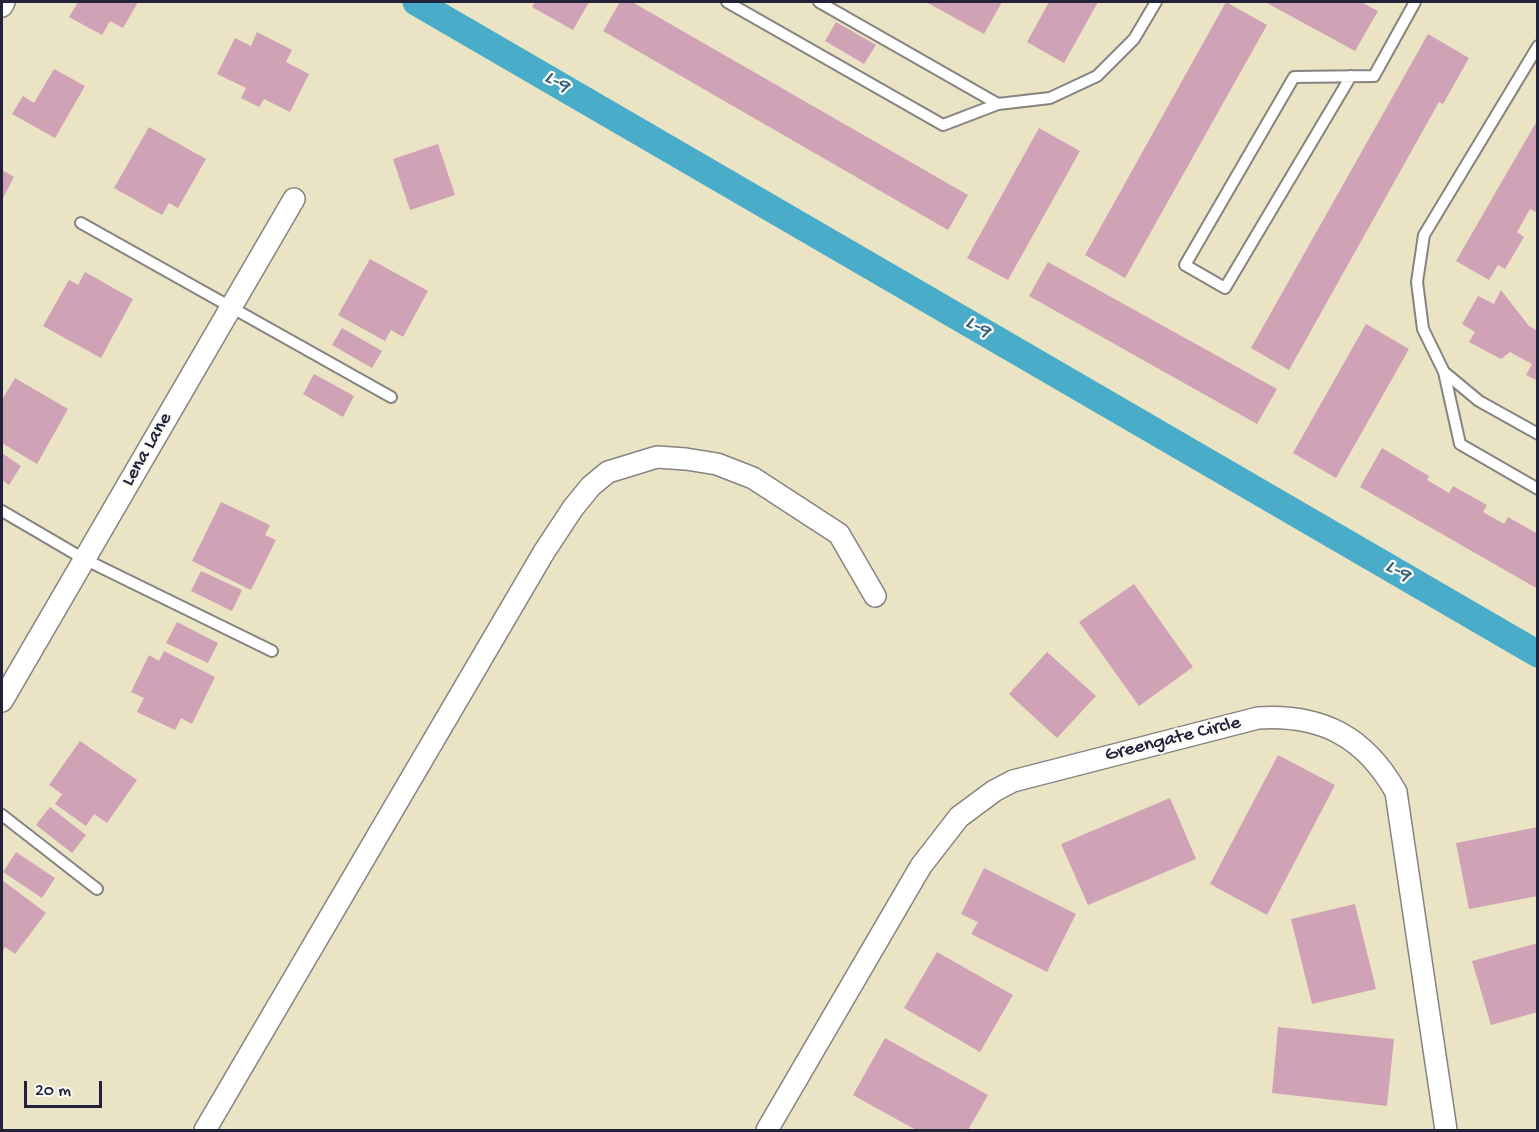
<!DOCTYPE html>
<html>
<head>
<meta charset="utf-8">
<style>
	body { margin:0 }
	#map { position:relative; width:1539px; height:1132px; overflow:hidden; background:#eae4c5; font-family:"Gochi Hand",sans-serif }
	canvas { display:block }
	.frame { position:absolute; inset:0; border:3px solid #22223b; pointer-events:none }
	.scale { position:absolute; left:24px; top:1081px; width:78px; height:27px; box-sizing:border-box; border:3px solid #22223b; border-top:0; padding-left:8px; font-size:18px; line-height:21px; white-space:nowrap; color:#22223b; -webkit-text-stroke:4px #fdfcf7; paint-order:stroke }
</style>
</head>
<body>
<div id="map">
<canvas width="1539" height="1132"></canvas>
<div class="frame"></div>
<div class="scale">20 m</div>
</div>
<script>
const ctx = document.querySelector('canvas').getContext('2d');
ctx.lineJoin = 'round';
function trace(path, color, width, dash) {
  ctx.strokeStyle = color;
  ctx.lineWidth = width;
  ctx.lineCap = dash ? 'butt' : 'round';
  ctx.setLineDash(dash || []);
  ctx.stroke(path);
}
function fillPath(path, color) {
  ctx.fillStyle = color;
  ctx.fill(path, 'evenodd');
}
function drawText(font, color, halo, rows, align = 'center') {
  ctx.font = font + ' "Gochi Hand",sans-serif';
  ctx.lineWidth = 4.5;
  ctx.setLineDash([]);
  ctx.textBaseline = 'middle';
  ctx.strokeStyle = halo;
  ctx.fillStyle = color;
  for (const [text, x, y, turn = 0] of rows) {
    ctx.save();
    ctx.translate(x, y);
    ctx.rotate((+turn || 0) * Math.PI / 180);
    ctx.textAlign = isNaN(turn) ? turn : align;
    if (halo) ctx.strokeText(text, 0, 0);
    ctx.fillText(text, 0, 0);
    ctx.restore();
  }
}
const canal = new Path2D(`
	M416,2L1538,654`);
const building = new Path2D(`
	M78,2H138L123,28L110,21L102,35L69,17Z
	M535,2H589L573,30L532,7Z
	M620,2H632L968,195L948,230L603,31Z
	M926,2H1002L984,34Z
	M1049,2H1098L1064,63L1027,42Z
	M1226,2L1267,25L1125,278L1085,255Z
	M1265,2H1361L1378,11L1355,51Z
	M836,22L876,45L864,64L825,41Z
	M257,32L292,50L286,62L309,74L290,112L264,99L259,107L241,98L246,88L217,74L235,38L251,46Z
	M1428,34L1469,58L1443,104L1439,102L1289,370L1251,348Z
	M54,69L85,86L55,138L12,114L23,96L34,103Z
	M1538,119V213L1530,209L1517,232L1524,237L1505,269L1498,265L1489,280L1456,261Z
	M149,127L206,159L178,208L169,203L162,215L114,188Z
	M1039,128L1080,151L1008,280L967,258Z
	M438,144L455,195L410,210L393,159Z
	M2,170L14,177L2,200Z
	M370,259L428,291L403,337L391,330L385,341L338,315Z
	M1048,262L1277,389L1257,424L1029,296Z
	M85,272L133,299L101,358L43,326L69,280L78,285Z
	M1501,290L1529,326L1538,331V381L1526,375L1532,364L1510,352L1501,359L1469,342L1475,332L1462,324L1478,296L1494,304Z
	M1366,324L1409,349L1336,478L1293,453Z
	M342,328L382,351L372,368L332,345Z
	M314,374L354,396L343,417L303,394Z
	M15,378L68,409L37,464L2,443V400Z
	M1382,448L1429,476L1427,480L1449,493L1453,486L1487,505L1483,512L1504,524L1508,517L1538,534V589L1360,487Z
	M2,453L21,466L9,485L2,480Z
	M221,502L270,525L265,535L276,540L251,590L192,561Z
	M201,571L242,590L232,611L191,591Z
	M1134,584L1193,667L1139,706L1079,622Z
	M177,622L218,643L208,663L166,643Z
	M164,651L215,677L192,724L181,718L175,730L137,712L144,698L131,692L149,655L159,661Z
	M1047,652L1096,696L1057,738L1009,694Z
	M80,741L137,780L107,823L94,814L86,826L55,804L62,794L49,785Z
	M1278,755L1335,785L1267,915L1210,884Z
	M1170,798L1196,859L1088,905L1061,844Z
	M50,807L86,835L72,853L36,825Z
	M1538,827V896L1469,909L1456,843Z
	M16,852L55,878L42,898L3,872Z
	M984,868L1076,914L1047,972L971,934L978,922L961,914Z
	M2,880L46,913L15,954L5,947L2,952Z
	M1355,904L1376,989L1312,1004L1291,919Z
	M1538,943V1012L1491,1025L1472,961Z
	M937,952L1013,995L980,1052L904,1008Z
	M1278,1027L1394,1039L1387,1106L1272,1093Z
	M885,1038L988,1095L968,1130H916L853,1095Z`);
const lane = new Path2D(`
	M727,2L943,125L998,104L1050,98L1097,76L1134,39L1156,2
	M819,2L998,104
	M1538,46L1424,235L1417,282L1423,329L1444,372L1460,444L1538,489
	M1351,76L1225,288L1185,265L1294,77L1374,76L1415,2
	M81,223L391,397
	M1444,372L1479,401L1538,434
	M2,511L84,559L272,651
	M2,815L97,889`);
const street = new Path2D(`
	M2,6L4,2
	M2,701L294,199
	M205,1130L544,552L573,508L591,486L608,472L657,457L686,459L717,464L753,478L839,534L875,596
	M767,1130L921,866L959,817L994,791L1013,781L1258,718C1322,714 1365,737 1396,792L1446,1130`);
const streetNames = [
	["Lena Lane",148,450,-60],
	["Greengate Circle",1173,740,-14]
];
const waterNames = [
	["L-9",556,83,30],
	["L-9",977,328,30],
	["L-9",1397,572,30]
];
trace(canal, '#49acc8', 27);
fillPath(building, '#d0a2b6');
trace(lane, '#868380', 14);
trace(street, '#868380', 24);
trace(lane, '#fff', 10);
trace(street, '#fff', 21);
drawText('20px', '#22223b', '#fdfcf7', streetNames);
drawText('italic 21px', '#34607a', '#fdfcf7', waterNames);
</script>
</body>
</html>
